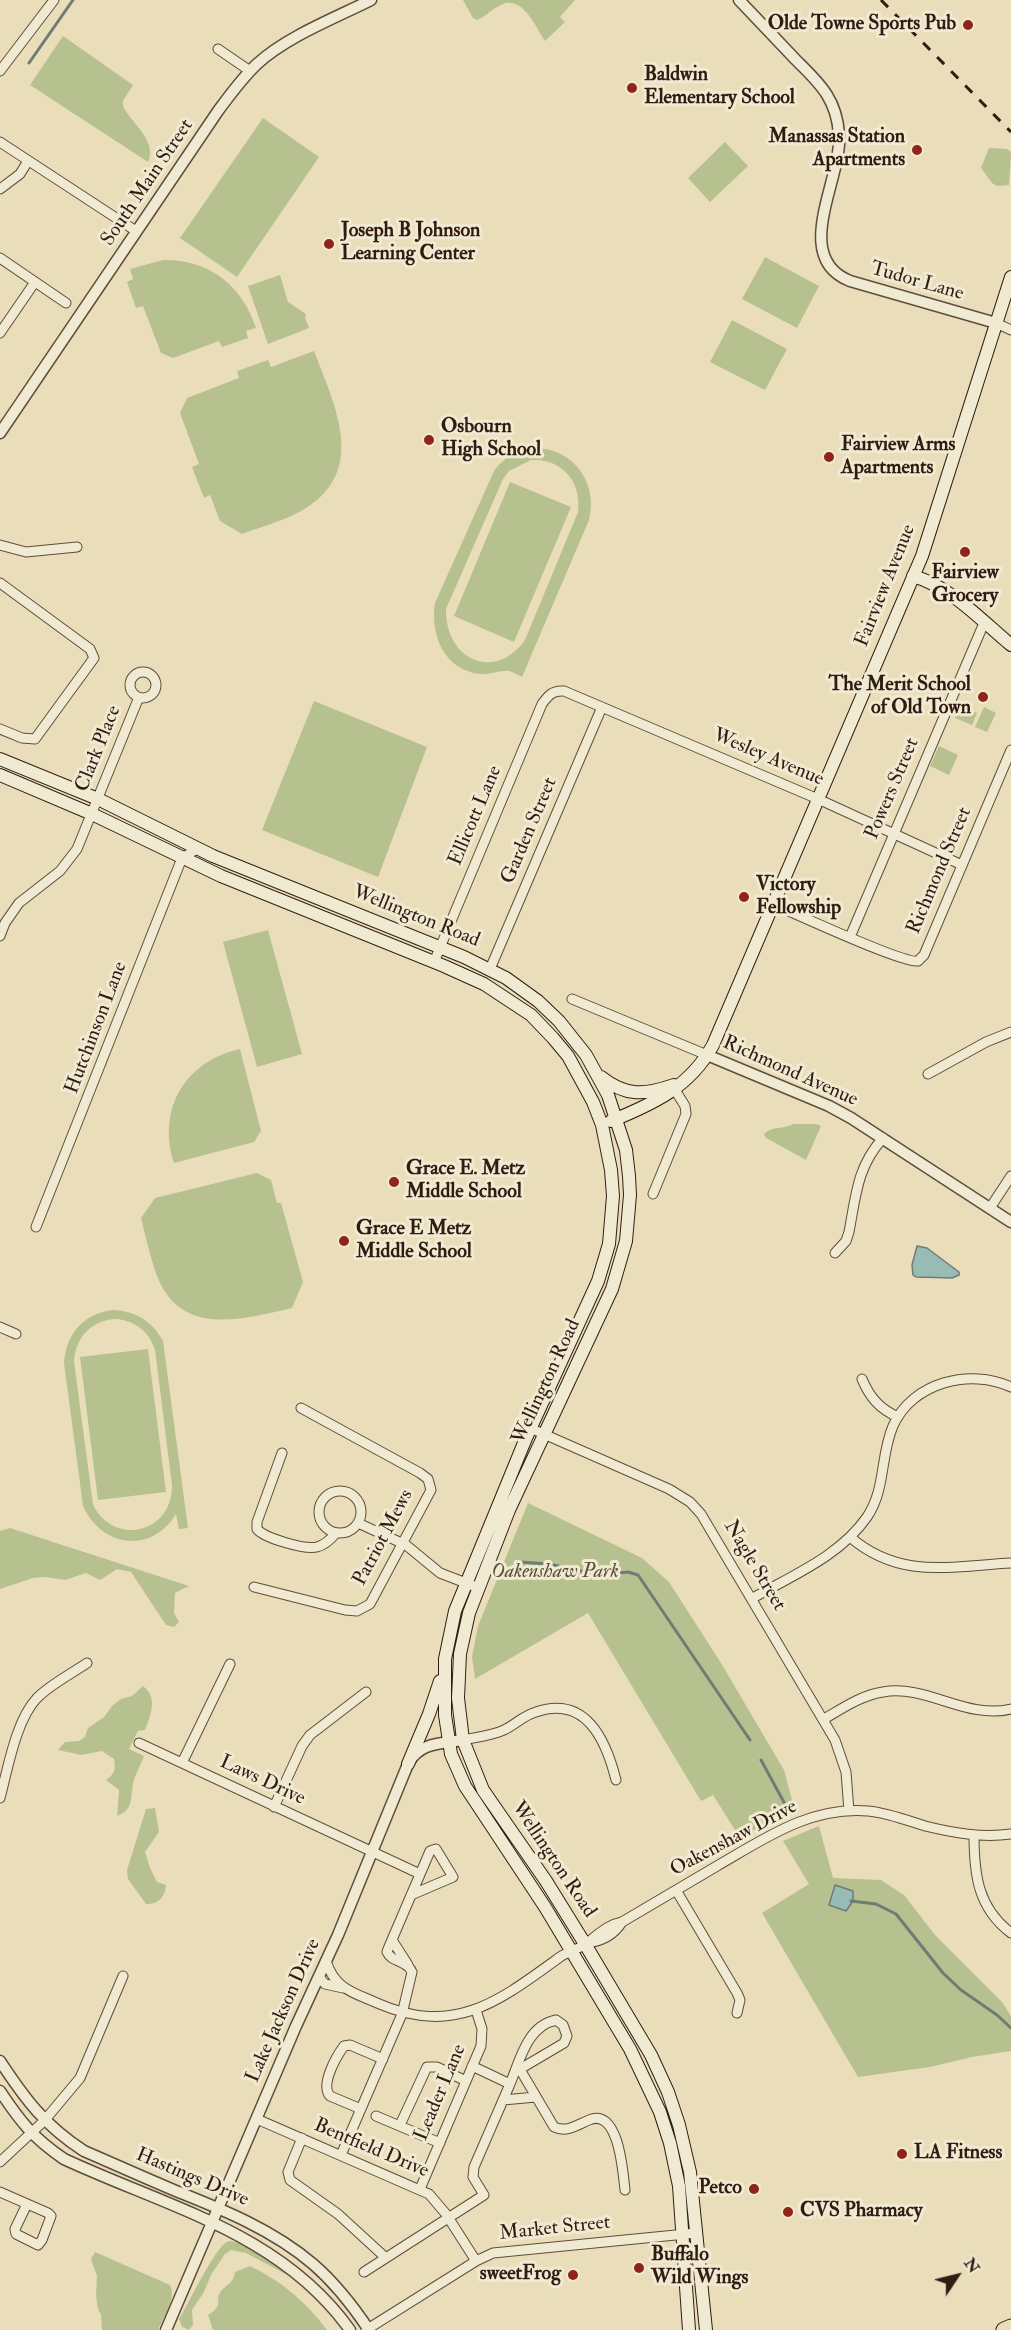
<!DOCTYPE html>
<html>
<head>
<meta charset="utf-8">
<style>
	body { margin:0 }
	#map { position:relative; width:1011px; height:2330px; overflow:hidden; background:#eadeba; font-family:"IM FELL Double Pica",serif }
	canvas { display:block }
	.north { position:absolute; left:927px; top:2246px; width:60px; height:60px; -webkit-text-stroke:4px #f1ead2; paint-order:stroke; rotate:55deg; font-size:16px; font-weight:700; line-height:24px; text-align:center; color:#321c12 }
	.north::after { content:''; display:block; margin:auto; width:21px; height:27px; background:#321c12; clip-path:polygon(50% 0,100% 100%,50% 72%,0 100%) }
</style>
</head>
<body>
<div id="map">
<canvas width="1011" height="2330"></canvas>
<div class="north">N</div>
</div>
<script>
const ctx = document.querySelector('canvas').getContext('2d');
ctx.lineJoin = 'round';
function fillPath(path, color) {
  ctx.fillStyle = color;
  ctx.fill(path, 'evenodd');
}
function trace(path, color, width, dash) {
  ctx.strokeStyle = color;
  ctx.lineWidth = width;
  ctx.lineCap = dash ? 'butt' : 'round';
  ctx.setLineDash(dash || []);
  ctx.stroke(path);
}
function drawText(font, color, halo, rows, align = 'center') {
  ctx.font = font + ' "IM FELL Double Pica",serif';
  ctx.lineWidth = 6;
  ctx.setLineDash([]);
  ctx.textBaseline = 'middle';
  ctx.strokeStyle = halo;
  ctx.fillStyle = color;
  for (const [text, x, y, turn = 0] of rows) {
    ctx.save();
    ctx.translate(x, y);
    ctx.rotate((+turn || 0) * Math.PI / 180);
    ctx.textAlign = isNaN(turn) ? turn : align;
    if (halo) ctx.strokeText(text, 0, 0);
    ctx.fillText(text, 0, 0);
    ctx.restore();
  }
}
const green = new Path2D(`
	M463,0H575L560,17L565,22L545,41C537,29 525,0 506,3C496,5 487,16 477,20L473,18Z
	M63,36L133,85L123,101V106C131,123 158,141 148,162L30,85Z
	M263,118L319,157L237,277L180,238Z
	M725,142L748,166L710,202L688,178Z
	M989,148L1007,149L1011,152L1009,185L997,186L992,183L981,168Z
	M765,257L819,286L797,328L742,299Z
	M163,260C209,259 242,285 256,328L246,331L248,338L222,347L219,341L173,358L161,353L143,306L136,308L127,282L133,279L130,269Z
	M280,275L288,302L306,314L305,318L309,328L268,344L248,286Z
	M732,320L787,349L765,390L710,362Z
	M314,351C334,404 368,469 306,508C287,520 263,526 242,534L220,521L210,495L204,498L192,467L199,464L180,413L187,398L239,378L237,371L268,360L271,367Z
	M533,448C572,447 599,482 589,520L522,677C518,675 513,672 509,671C500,670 490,675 480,674C444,670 430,635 435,603L494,471C503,458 517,450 533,448ZM531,460C562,458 582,482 578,512L525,640C494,683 445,659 446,609L503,479L509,471Z
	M510,482L571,507L514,642L454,616Z
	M314,701L427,747L378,877L262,830Z
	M960,706L977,713L972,725L955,718Z
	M984,707L996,713L987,732L975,727Z
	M939,746L958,755L949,775L930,766Z
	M268,930L302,1054L257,1067L223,942Z
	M240,1049L261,1131L254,1142L174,1163C157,1109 185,1061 240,1049Z
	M793,1124H816L821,1126L806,1160L766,1138L764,1134C773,1125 783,1130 793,1124Z
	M257,1173L271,1180L277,1203H281L303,1282L292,1308C243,1319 181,1338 157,1276C150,1257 146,1237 141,1218L155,1198Z
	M113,1310C136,1311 152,1321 163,1341L188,1528L179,1529L176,1514C152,1554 102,1548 83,1506L64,1363C66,1334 84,1313 113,1310ZM118,1319C137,1322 149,1332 155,1350L172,1486C172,1533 115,1547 93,1505L74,1361C76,1336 93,1319 118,1319Z
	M148,1349L166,1492L98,1500L80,1357Z
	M528,1503L642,1558L669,1582L721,1663L784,1770L794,1808L740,1838L713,1795L701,1801L588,1613L475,1679L472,1657L478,1626Z
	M10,1528L189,1586L175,1593L174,1613L179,1622L174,1627L166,1625L131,1572L117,1569L100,1580L86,1573L65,1580L45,1577L33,1578L0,1589V1531Z
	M143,1686C158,1697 151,1715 145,1730L138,1731L129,1749L144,1756C141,1765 135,1774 133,1784C130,1798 134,1810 117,1816L119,1790L106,1780C115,1774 116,1769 114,1759L102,1751L81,1755L58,1750L65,1742L79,1741L85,1737L88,1728L104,1717L112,1706L121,1699L132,1696Z
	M155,1808L159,1832L145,1852L150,1868L157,1882L166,1885C165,1897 159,1904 146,1904L128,1879L127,1870L146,1809Z
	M819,1826L833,1878L881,1880L904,1895L935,1935L1002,2002L1011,2016V2051L972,2057L930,2067L858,2077L762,1913L809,1884L783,1841Z
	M229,2241C253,2243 273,2263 291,2277L246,2253L231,2250L225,2254L211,2275L204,2292L192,2310L193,2325L189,2330L182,2327L179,2319C189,2304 216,2244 229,2241Z
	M95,2252L170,2285C177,2298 163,2318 158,2330H102L101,2315L98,2309L96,2295L97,2276L91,2259Z
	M250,2266C282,2281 306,2302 327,2330H213L208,2315C225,2305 214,2300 221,2291C227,2284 233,2284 235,2272Z`);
const water = new Path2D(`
	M917,1246L927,1248L959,1272V1275L952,1278L916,1277L913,1275L912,1265Z
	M835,1885L853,1891V1901L846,1911L829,1905Z`);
const stream = new Path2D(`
	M29,63L73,0
	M520,1562L549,1564L586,1572L609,1574L628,1572L638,1575L750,1740
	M761,1760L786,1806
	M851,1901L876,1904L896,1914L943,1973L961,1990L997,2015L1011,2028`);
const minor = new Path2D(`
	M218,49L250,71
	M0,71L54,0
	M0,142L136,231
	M0,189L20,174L28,161
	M0,258L66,303
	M996,323L1011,330
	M0,333L35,282
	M0,545L26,552L77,547
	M0,583L90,649L94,658L35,739L22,738L0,729
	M130 685a13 13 0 1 1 26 0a13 13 0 1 1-26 0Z
	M773,904C794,913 904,964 918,961L924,955L1011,750
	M0,936L5,923L19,903L60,871L77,849L139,697
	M850,937L984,623
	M434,962L542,704C548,696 552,690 564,691L818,799L962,865
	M490,969L602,707
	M572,999L707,1055
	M928,1074L986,1042L1011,1032
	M653,1194L686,1114L685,1106L675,1090
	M990,1208L1011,1176
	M36,1227L182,858L197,849
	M835,1253L846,1241L849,1232C856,1195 857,1167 883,1138
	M0,1327L16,1334
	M862,1379C870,1398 880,1409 898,1417
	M530,1428L669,1489L690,1502L701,1514L835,1740L846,1772L849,1811
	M282,1453L257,1522V1529C264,1538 305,1550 317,1547C325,1545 331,1539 336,1533
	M319 1512a21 21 0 1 1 42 0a21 21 0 1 1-42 0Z
	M358,1523L406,1545L440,1573L479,1588
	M850,1537C900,1580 951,1566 1011,1563
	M254,1587L345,1610L357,1611L370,1604L431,1490L428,1479L420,1473L301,1408
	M753,1598C793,1575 840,1556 867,1517C886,1489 880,1456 893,1426C912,1382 971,1368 1011,1387
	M824,1719C843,1708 862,1695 883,1692C927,1684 966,1720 1011,1709
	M463,1740C476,1737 491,1736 504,1730C515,1725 524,1715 536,1712C586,1695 606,1740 616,1780
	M139,1743L420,1874
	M182,1763L230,1664
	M0,1798C8,1768 16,1720 37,1698C51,1684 71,1674 87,1663
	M274,1807L302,1746L310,1735L366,1692
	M974,1835C974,1875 978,1908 1011,1933
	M676,1890L737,1993L740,2000L737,2013
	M392,1940L408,1965
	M587,1943C603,1941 614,1935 622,1922
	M326,1961C335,1989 352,1992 377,2003C454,2037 498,2002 560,1957C567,1952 576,1950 584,1945C597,1936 606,1925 622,1922C654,1903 685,1885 717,1866C764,1839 810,1806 868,1811C888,1813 906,1820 925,1826C954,1833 982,1838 1011,1834
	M319,1977L325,1984L343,1988
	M472,2066L510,2084
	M518,2066L554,2127C567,2133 577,2125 589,2120C619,2107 623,2173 625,2190
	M503,2100L536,2097
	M361,2109L330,2096C320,2085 336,2057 344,2046L350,2045L383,2059
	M376,2116L440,2143
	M257,2119L429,2194L446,2214L476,2261
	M400,2125L427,2067H437L466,2081
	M302,2138L288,2172L290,2180L338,2214L386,2258
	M341,2155L402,2014L412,1972C407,1960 392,1963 387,1952L388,1949L430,1851L436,1849L453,1877L411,1895
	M0,2162L44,2121L80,2078L123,1976
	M420,2189L481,2046L482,2029L476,2010
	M0,2192L48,2213L51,2216L42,2240L38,2245L16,2234L15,2229L27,2204
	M364,2272L484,2195L473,2177L474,2167L510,2084C520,2060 527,2026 556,2020L563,2025L567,2036L564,2043L515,2072
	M366,2330L476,2261L493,2253L696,2233`);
const tertiary = new Path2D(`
	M739,0C758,20 777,40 796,60C807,71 819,82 827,95C834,106 838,121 839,134C843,178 790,257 850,281L996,323
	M0,433L218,111C230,95 242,78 257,64C286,37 335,18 371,0
	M707,1055L829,1106L851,1118L1011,1222
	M0,2061C25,2099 45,2126 84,2151C114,2164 145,2178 176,2191C224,2210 273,2230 313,2264C335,2283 353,2306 369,2330
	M0,2091C20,2121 33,2138 64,2159C167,2207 281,2233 350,2330
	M166,2330L296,2026L338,1935L408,1764C420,1742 440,1744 463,1740`);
const secondary = new Path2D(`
	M913,576C951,587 981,620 1011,645
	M0,759L98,799L213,856L464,957L506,978L538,1001L559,1021L586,1055L608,1095L626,1150L629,1176L630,1195L626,1241L612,1289L509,1510L469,1613L460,1654L458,1698L463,1740L483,1790L546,1881L585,1944L651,2055L668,2092L679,2125L690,2172L706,2330
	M0,775L92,814L221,876L444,966L484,984L531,1015L553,1038L568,1056L593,1102L602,1125L611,1170L613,1196L609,1244L598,1281L526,1438L455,1611L445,1659V1715L451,1754L465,1786L545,1907L630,2049L660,2112L670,2143L679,2186L689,2330
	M601,1077C626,1097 645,1095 674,1085
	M611,1121C653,1104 690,1087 713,1045L922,556L1011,277
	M408,1764L429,1714L440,1681`);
const trunk = new Path2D(`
	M1004,2330L1011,2327`);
const rail = new Path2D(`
	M881,0L1011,132`);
const markers = [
	[968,25,6,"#8f2418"],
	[632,88,6,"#8f2418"],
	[917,150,6,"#8f2418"],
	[329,244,6,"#8f2418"],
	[429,440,6,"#8f2418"],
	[829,457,6,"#8f2418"],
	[965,552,6,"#8f2418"],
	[983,697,6,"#8f2418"],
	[744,897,6,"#8f2418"],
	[394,1182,6,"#8f2418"],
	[344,1241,6,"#8f2418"],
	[902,2154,6,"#8f2418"],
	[754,2189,6,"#8f2418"],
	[788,2212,6,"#8f2418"],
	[639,2268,6,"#8f2418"],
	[573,2275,6,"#8f2418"]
];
const poiNames = [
	["Olde Towne Sports Pub",956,25,"right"],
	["Baldwin",644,76],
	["Elementary School",644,99],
	["Manassas Station",905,138,"right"],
	["Apartments",905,161,"right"],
	["Joseph B Johnson",341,232],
	["Learning Center",341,255],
	["Osbourn",441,428],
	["High School",441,451],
	["Fairview Arms",841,446],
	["Apartments",841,469],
	["Fairview",965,574,"center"],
	["Grocery",965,597,"center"],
	["The Merit School",971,686,"right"],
	["of Old Town",971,709,"right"],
	["Victory",756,886],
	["Fellowship",756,909],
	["Grace E. Metz",406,1170],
	["Middle School",406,1193],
	["Grace E Metz",356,1230],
	["Middle School",356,1253],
	["LA Fitness",914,2154],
	["Petco",742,2189,"right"],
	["CVS Pharmacy",800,2212],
	["Buffalo",651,2256],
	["Wild Wings",651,2279],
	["sweetFrog",561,2275,"right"]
];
const streetNames = [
	["South Main Street",148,183,-56],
	["Tudor Lane",917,282,16],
	["Fairview Avenue",886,586,-68],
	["Clark Place",99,749,-68],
	["Wesley Avenue",768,758,23],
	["Powers Street",893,789,-67],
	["Ellicott Lane",476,816,-67],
	["Garden Street",530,831,-67],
	["Richmond Street",940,871,-67],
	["Wellington Road",416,917,22],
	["Hutchinson Lane",97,1028,-69],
	["Richmond Avenue",790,1072,24],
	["Wellington Road",547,1382,-65],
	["Patriot Mews",384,1538,-62],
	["Nagle Street",754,1566,59],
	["Laws Drive",262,1781,25],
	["Oakenshaw Drive",734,1839,-28],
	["Wellington Road",553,1860,56],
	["Lake Jackson Drive",284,2011,-66],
	["Leader Lane",441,2093,-67],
	["Bentfield Drive",371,2149,23],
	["Hastings Drive",192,2178,23],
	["Market Street",555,2229,-6]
];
const parkNames = [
	["Oakenshaw Park",555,1573]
];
fillPath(green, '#b7c190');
fillPath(water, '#99bbb6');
trace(water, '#707b74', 1.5);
trace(stream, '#707b74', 3);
trace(minor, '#604c3c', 11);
trace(tertiary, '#604c3c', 13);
trace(secondary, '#321c12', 14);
trace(trunk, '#321c12', 17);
trace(minor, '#f1ead2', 9);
trace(tertiary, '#f1ead2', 10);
trace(secondary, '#f1ead2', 12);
trace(trunk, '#eadeba', 15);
trace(rail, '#321c12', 3, [10, 10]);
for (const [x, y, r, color] of markers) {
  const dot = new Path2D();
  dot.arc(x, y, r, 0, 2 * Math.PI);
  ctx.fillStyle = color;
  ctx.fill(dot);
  trace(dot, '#f1ead2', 2);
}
drawText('bold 20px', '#321c12', '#f1ead2', poiNames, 'left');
drawText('20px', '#321c12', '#f1ead2', streetNames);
drawText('italic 20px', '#5a4e38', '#f1ead2', parkNames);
</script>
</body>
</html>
